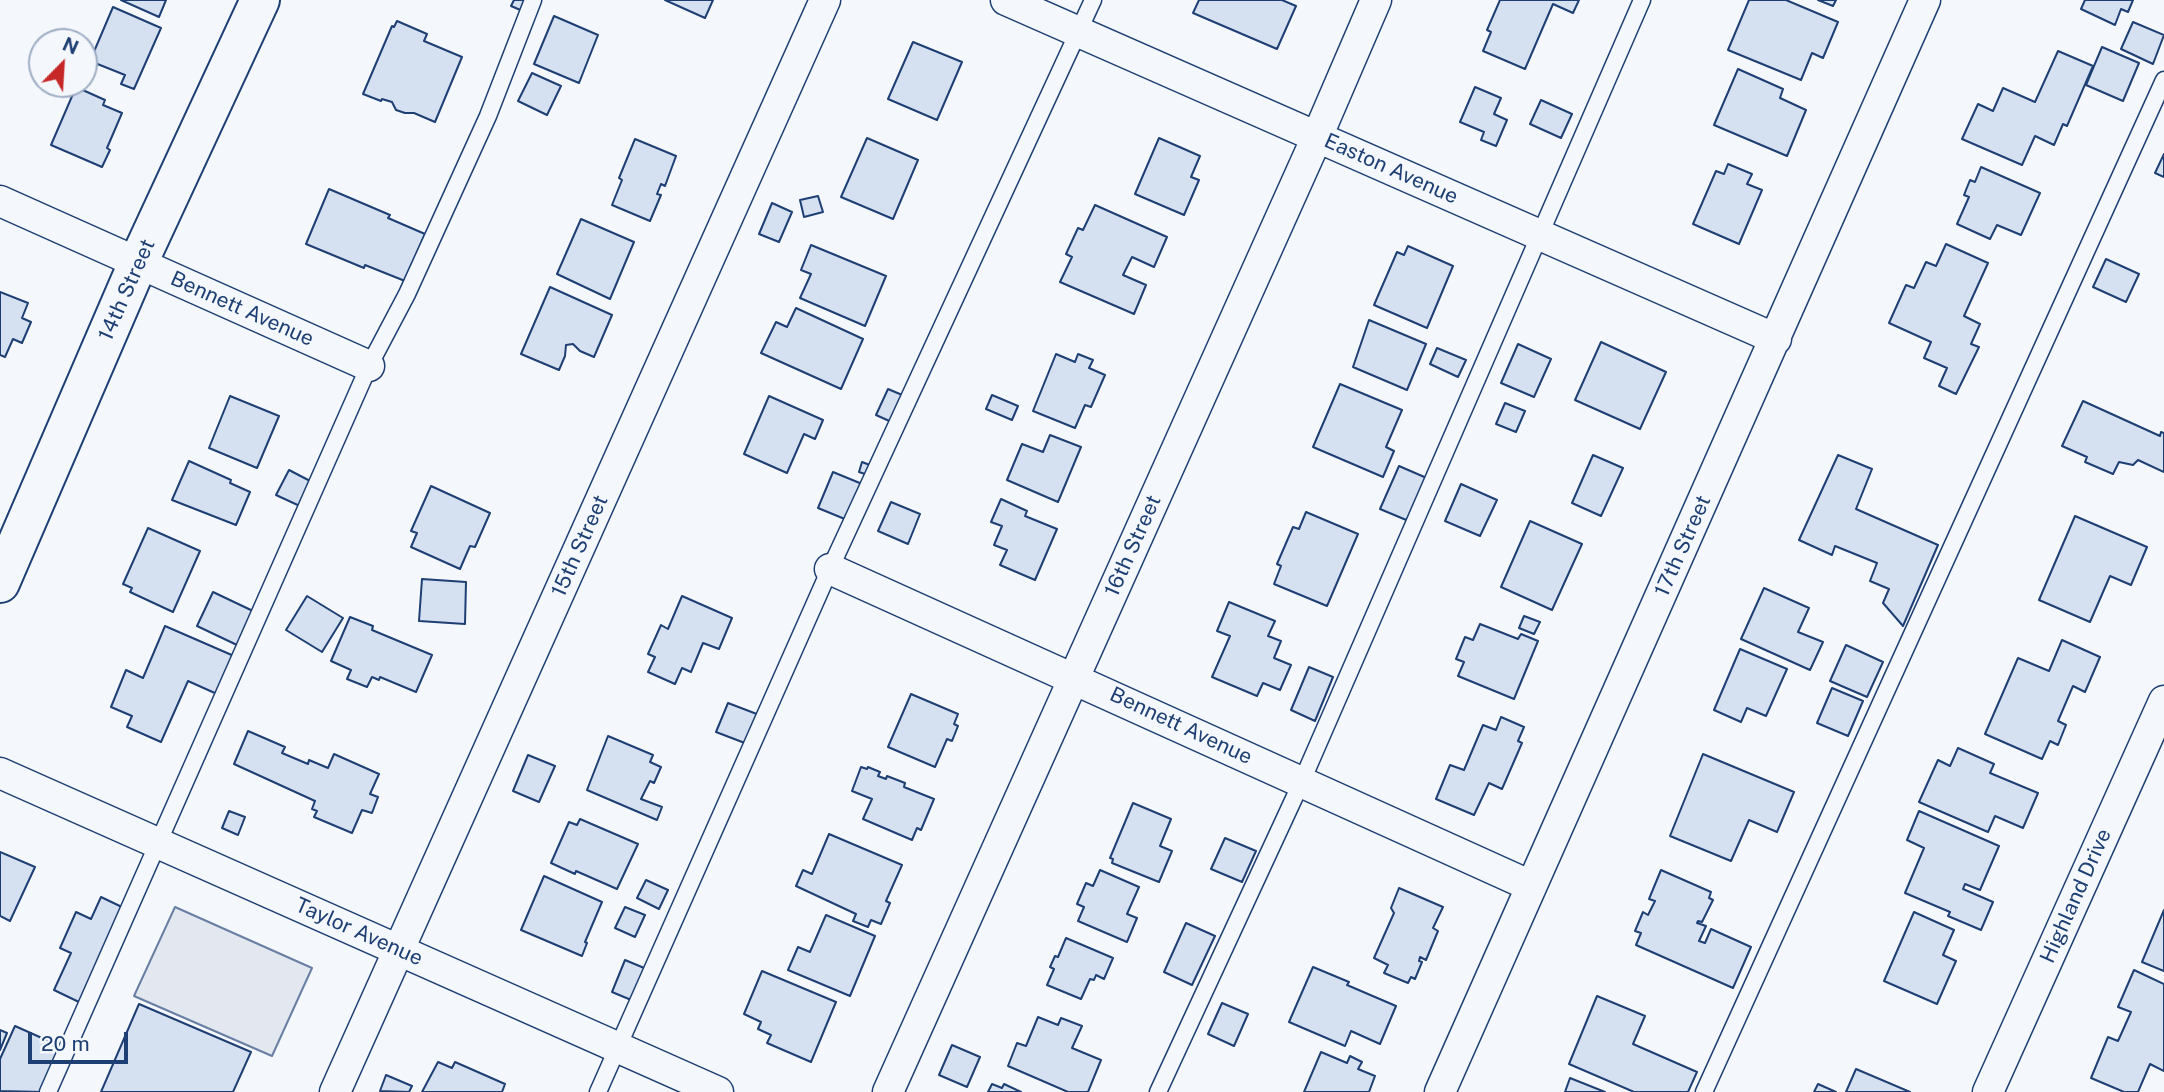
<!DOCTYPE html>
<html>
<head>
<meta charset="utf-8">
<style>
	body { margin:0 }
	#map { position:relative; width:2164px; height:1092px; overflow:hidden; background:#f4f7fb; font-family:"Public Sans",sans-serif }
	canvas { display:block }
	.north { position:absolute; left:28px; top:28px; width:70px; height:70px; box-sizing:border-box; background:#f4f7fb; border:2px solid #9eadc5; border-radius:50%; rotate:24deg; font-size:19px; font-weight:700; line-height:28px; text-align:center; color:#1d3f73 }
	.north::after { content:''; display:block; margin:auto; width:24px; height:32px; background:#c62828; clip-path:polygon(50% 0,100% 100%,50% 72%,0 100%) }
	.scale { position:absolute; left:28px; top:1032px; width:100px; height:32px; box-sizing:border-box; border:4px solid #1d3f73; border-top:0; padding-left:9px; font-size:21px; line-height:24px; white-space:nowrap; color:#1d3f73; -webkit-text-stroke:5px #f4f7fb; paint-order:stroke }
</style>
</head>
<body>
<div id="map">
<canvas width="2164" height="1092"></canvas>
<div class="north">N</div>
<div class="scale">20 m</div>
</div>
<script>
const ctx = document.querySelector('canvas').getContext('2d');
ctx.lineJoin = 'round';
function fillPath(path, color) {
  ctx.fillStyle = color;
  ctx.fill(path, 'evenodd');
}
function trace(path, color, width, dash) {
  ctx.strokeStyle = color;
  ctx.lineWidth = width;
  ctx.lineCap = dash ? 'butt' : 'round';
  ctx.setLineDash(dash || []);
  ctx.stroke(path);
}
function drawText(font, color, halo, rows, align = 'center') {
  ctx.font = font + ' "Public Sans",sans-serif';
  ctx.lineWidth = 5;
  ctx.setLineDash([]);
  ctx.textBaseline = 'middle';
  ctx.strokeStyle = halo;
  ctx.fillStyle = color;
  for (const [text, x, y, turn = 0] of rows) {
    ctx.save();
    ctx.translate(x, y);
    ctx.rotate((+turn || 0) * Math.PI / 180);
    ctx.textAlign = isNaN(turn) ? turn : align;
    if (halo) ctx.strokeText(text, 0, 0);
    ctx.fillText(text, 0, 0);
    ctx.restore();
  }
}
const parking = new Path2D(`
	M175,907L312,968L272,1056L134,996Z`);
const building = new Path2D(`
	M121,0H166L159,17Z
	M514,0H529L525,12L511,6Z
	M665,0H713L705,18Z
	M1199,0H1282L1296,6L1277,49L1193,13Z
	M1500,0H1579L1573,13L1553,4L1525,69L1483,51L1491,32L1487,30Z
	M1749,0H1786L1838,22L1823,58L1812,53L1801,80L1728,50Z
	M1818,0H1836L1833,6Z
	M2085,0H2133L2128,12L2121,9L2115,25L2081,9Z
	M113,7L161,28L134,89L121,84L125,75L90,61Z
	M554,16L598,35L579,83L534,64Z
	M397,21L427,34L424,41L462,57L435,122L414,113H405L396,110L392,102L382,99L381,101L363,94L392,26L394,27Z
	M2133,22L2164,35L2153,64L2121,49Z
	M913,42L962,62L937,120L888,99Z
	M2102,47L2139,63L2123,101L2086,85Z
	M2058,51L2093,66L2067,126L2063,124L2054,145L2035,136L2022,165L1962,139L1978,104L1993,111L2003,88L2035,102Z
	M1738,69L1783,89L1780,98L1806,110L1787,156L1714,125Z
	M532,73L561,86L547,115L518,101Z
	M76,87L105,100L103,105L122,113L107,148L110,150L102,167L51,145Z
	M1475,87L1501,98L1494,114L1507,120L1496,146L1481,140L1484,132L1460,122Z
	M1541,100L1572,114L1561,138L1530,124Z
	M867,138L918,160L893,219L841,197Z
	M1159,138L1200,156L1191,177L1199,180L1184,215L1135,194Z
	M635,139L676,156L665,186L661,184L657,194L661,195L650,221L612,205L622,180L619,178Z
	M2164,154V177L2155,173Z
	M1728,164L1752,174L1747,184L1762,190L1739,244L1693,224L1716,171L1724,174Z
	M1981,167L2040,193L2021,235L1997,225L1990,239L1957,224L1969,197L1964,195L1970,180L1975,182Z
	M329,189L390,215L388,218L425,234L405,281L365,265L364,268L306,244Z
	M818,196L823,212L804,217L800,200Z
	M772,203L792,212L779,242L759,234Z
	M1095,205L1167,237L1154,267L1132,257L1123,275L1146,285L1134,314L1060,282L1072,257L1066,254L1078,228L1083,230Z
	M581,219L634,242L610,299L557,274Z
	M1946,244L1988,263L1964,316L1980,324L1971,344L1979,347L1956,394L1939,386L1947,368L1924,358L1931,342L1889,323L1906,285L1914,288L1926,262L1936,266Z
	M811,245L886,276L865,326L800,298L811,274L801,270Z
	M1408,246L1453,266L1427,328L1374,305L1397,252L1404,255Z
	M2106,259L2139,274L2126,302L2093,287Z
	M550,287L612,315L594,357L580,351L573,344L566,345L565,356L559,370L521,354Z
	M0,292L28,303L22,318L31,322L22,343L13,339L5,357L0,355Z
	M796,308L863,339L841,389L761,353L776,322L787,327Z
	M1369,320L1426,344L1407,390L1353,367Z
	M1601,342L1666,372L1640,429L1575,400Z
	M1518,344L1551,359L1534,397L1501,383Z
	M1437,348L1466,360L1458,377L1430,364Z
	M1056,354L1075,362L1078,354L1093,360L1089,368L1105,375L1091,407L1085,405L1075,428L1033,411Z
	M1340,384L1402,410L1386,447L1394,451L1383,477L1313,447Z
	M888,389L907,397L896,424L876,415Z
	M992,395L1018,406L1012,420L986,409Z
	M230,396L279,416L257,468L209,448Z
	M769,396L823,420L815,439L804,434L787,473L744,454Z
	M2083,401L2160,436L2161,432L2164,433V472L2138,460L2133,465L2119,462L2113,474L2085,462L2087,457L2062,446Z
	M1505,403L1525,411L1516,432L1496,424Z
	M1050,435L1081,447L1058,502L1007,480L1022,444L1043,452Z
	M1593,455L1623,468L1601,516L1572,503Z
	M1838,455L1872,469L1856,509L1938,545L1903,626L1883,603L1889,589L1870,581L1877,563L1835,546L1832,555L1799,540Z
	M189,461L231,480L230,483L250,492L236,525L172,500Z
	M862,462L875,467L871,476L859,472Z
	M1399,466L1429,479L1411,522L1380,509Z
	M289,470L314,483L302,507L276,495Z
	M833,472L867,486L852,522L818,508Z
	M1461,484L1497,500L1480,536L1445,521Z
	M431,486L490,513L475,547L470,546L460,569L411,547L417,533L411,531Z
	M1001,499L1027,511L1025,516L1057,529L1035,580L1000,565L1007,550L994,545L1002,526L991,522Z
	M891,502L920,514L908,544L878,531Z
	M1306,512L1358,534L1327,606L1274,584L1281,566L1277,564L1293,527L1299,529Z
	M2075,516L2147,547L2131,585L2110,576L2090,622L2039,600Z
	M1530,521L1582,544L1552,610L1501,587Z
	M148,528L200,551L173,612L130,592L132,588L123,584Z
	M422,579L466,582L465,624L419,621Z
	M1764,588L1809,608L1798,632L1823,642L1810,670L1741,639Z
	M213,592L253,611L237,645L197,626Z
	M307,596L343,618L322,652L286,630Z
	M682,596L732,618L719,649L703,643L691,672L682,668L675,684L648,672L655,657L648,654L661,625L668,629Z
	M1229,602L1275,621L1268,636L1281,641L1274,658L1291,665L1280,690L1263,683L1257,696L1212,677L1230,636L1217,631Z
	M1524,616L1540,622L1534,634L1519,628Z
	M350,617L373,626L372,630L432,655L416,692L380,677L379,680L372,677L367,687L347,679L351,670L331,661Z
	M1480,624L1518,639L1521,634L1538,641L1514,699L1458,676L1464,662L1456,659L1465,637L1473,640Z
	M165,626L234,656L217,694L188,681L161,742L127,727L132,716L111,707L126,670L143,678Z
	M2062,640L2100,657L2085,692L2073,686L2058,721L2066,725L2058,745L2050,741L2042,759L1985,734L2018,658L2049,671Z
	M1846,645L1883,662L1867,697L1830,681Z
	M1740,649L1787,669L1766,716L1747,708L1741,722L1714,710Z
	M1309,667L1333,677L1315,721L1291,710Z
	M1832,688L1863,701L1848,736L1817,723Z
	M911,694L958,714L954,724L958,726L952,741L947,739L935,767L888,747Z
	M728,703L762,716L750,745L716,732Z
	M1501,717L1524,727L1518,741L1522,743L1502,789L1489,783L1474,815L1436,799L1450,765L1464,770L1483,725L1496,730Z
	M248,731L285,747L282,753L308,764L309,760L328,768L334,754L379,774L370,794L378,797L372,813L362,810L352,833L314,817L317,811L312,809L315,801L234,764Z
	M608,736L653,755L650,762L661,767L654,783L650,781L641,799L662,807L657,820L587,790Z
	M1958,748L1994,764L1990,773L2038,793L2023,828L1995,816L1988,832L1919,802L1938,760L1950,766Z
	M1703,754L1794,792L1777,832L1749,820L1731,861L1670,836Z
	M528,755L555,766L539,802L513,791Z
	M861,767L867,769L868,767L880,772L878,776L886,779L887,776L905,783L904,787L934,799L921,830L917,828L912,840L863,819L872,799L852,791Z
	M1133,803L1171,819L1160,846L1172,851L1159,882L1112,863L1113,859L1110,858Z
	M229,811L245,817L238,835L222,828Z
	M1919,811L1999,846L1980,890L1965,884L1963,889L1993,902L1981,930L1948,916L1950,912L1905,893L1924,848L1907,840Z
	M580,819L638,844L617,889L576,871L575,874L551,863L569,822L577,825Z
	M829,834L902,865L886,901L890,903L881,924L871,920L868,927L853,921L856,914L796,886L803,870L812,874Z
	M1225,838L1256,851L1242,882L1211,869Z
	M0,852L35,867L10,921L0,916Z
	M1100,870L1139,887L1127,914L1137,918L1127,942L1078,921L1084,907L1077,904L1086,883L1093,886Z
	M1661,870L1711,892L1709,898L1713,900L1702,922L1698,921L1697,923L1706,926L1699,941L1705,943L1711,929L1751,947L1733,988L1636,945L1641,933L1635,931L1643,912L1648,915L1655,901L1649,899Z
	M544,876L602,902L585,942L587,943L582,956L521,930Z
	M646,880L668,890L659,909L637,898Z
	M1399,888L1443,907L1433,928L1438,931L1426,960L1420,957L1419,961L1422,962L1415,979L1411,977L1408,983L1384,973L1388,965L1374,958L1394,913L1391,908Z
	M101,897L124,908L81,1003L54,990L71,953L60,948L76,912L91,919Z
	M625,907L645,915L635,937L615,928Z
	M2164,910V971L2142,962Z
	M1914,912L1954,930L1943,955L1956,961L1937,1004L1884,981Z
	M826,915L875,936L850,996L788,970L798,947L810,952Z
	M1186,923L1215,936L1192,985L1164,972Z
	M1066,938L1113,958L1104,979L1096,975L1094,980L1090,979L1081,999L1047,985L1054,969L1050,967L1055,956L1058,957Z
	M625,960L649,970L636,1002L612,992Z
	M1313,967L1349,982L1347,985L1396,1006L1380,1044L1351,1031L1345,1046L1289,1022Z
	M2134,970L2164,984V1071L2150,1064L2138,1092H2124L2091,1078L2108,1037L2118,1041L2131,1012L2118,1007Z
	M762,971L836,1002L811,1062L767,1043L771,1035L758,1029L761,1022L744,1014Z
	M1597,996L1645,1016L1633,1044L1697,1072L1688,1092H1634L1569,1064Z
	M1222,1003L1248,1014L1234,1046L1208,1034Z
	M139,1004L251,1052L233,1092H101Z
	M1038,1017L1058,1025L1061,1018L1082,1026L1072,1048L1101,1060L1088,1092H1068L1008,1066L1017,1043L1026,1046Z
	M15,1026L62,1047L42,1092L0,1091V1059Z
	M0,1030L7,1033L0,1050Z
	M952,1045L980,1057L967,1087L939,1075Z
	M1321,1052L1347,1063L1350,1056L1362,1062L1358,1069L1375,1076L1369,1092H1304Z
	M438,1062L452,1068L455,1062L505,1084L502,1092H422Z
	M1856,1069L1910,1092H1846Z
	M386,1075L412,1086L409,1092L380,1091Z
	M1570,1078L1605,1092H1565Z
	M992,1084L1002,1088L1004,1084L1021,1092H988Z
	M1818,1084L1836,1092H1814Z`);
const service = new Path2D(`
	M48,1092L369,366L407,294L488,116L533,0
	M598,1092L830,569L1093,0
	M1158,1092L1302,781L1642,0
	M1704,1092L2164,80`);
const minor = new Path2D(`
	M1006,0L1776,339
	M0,201L369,366
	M830,569L1531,886
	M0,773L718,1092
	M335,1092L825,0
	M888,1092L1317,137L1376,0
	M1440,1092L1925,0
	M1988,1092L2164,701`);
const tertiary = new Path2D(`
	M0,583L138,263L260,0`);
const streetNames = [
	["Easton Avenue",1391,169,24],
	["14th Street",127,290,-66],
	["Bennett Avenue",242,309,24],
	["15th Street",580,546,-66],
	["16th Street",1133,546,-66],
	["17th Street",1683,546,-66],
	["Bennett Avenue",1181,726,25],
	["Highland Drive",2076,896,-66],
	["Taylor Avenue",359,932,24]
];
fillPath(parking, '#e3e8f0');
trace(parking, '#687fa3', 2);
fillPath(building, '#d5e0f0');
trace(building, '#1d3f73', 2);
trace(service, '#1d3f73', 19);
trace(minor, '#1d3f73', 33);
trace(tertiary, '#1d3f73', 42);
trace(service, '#f4f7fb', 16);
trace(minor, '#f4f7fb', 30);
trace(tertiary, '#f4f7fb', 38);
drawText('21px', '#1d3f73', '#f4f7fb', streetNames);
</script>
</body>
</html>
